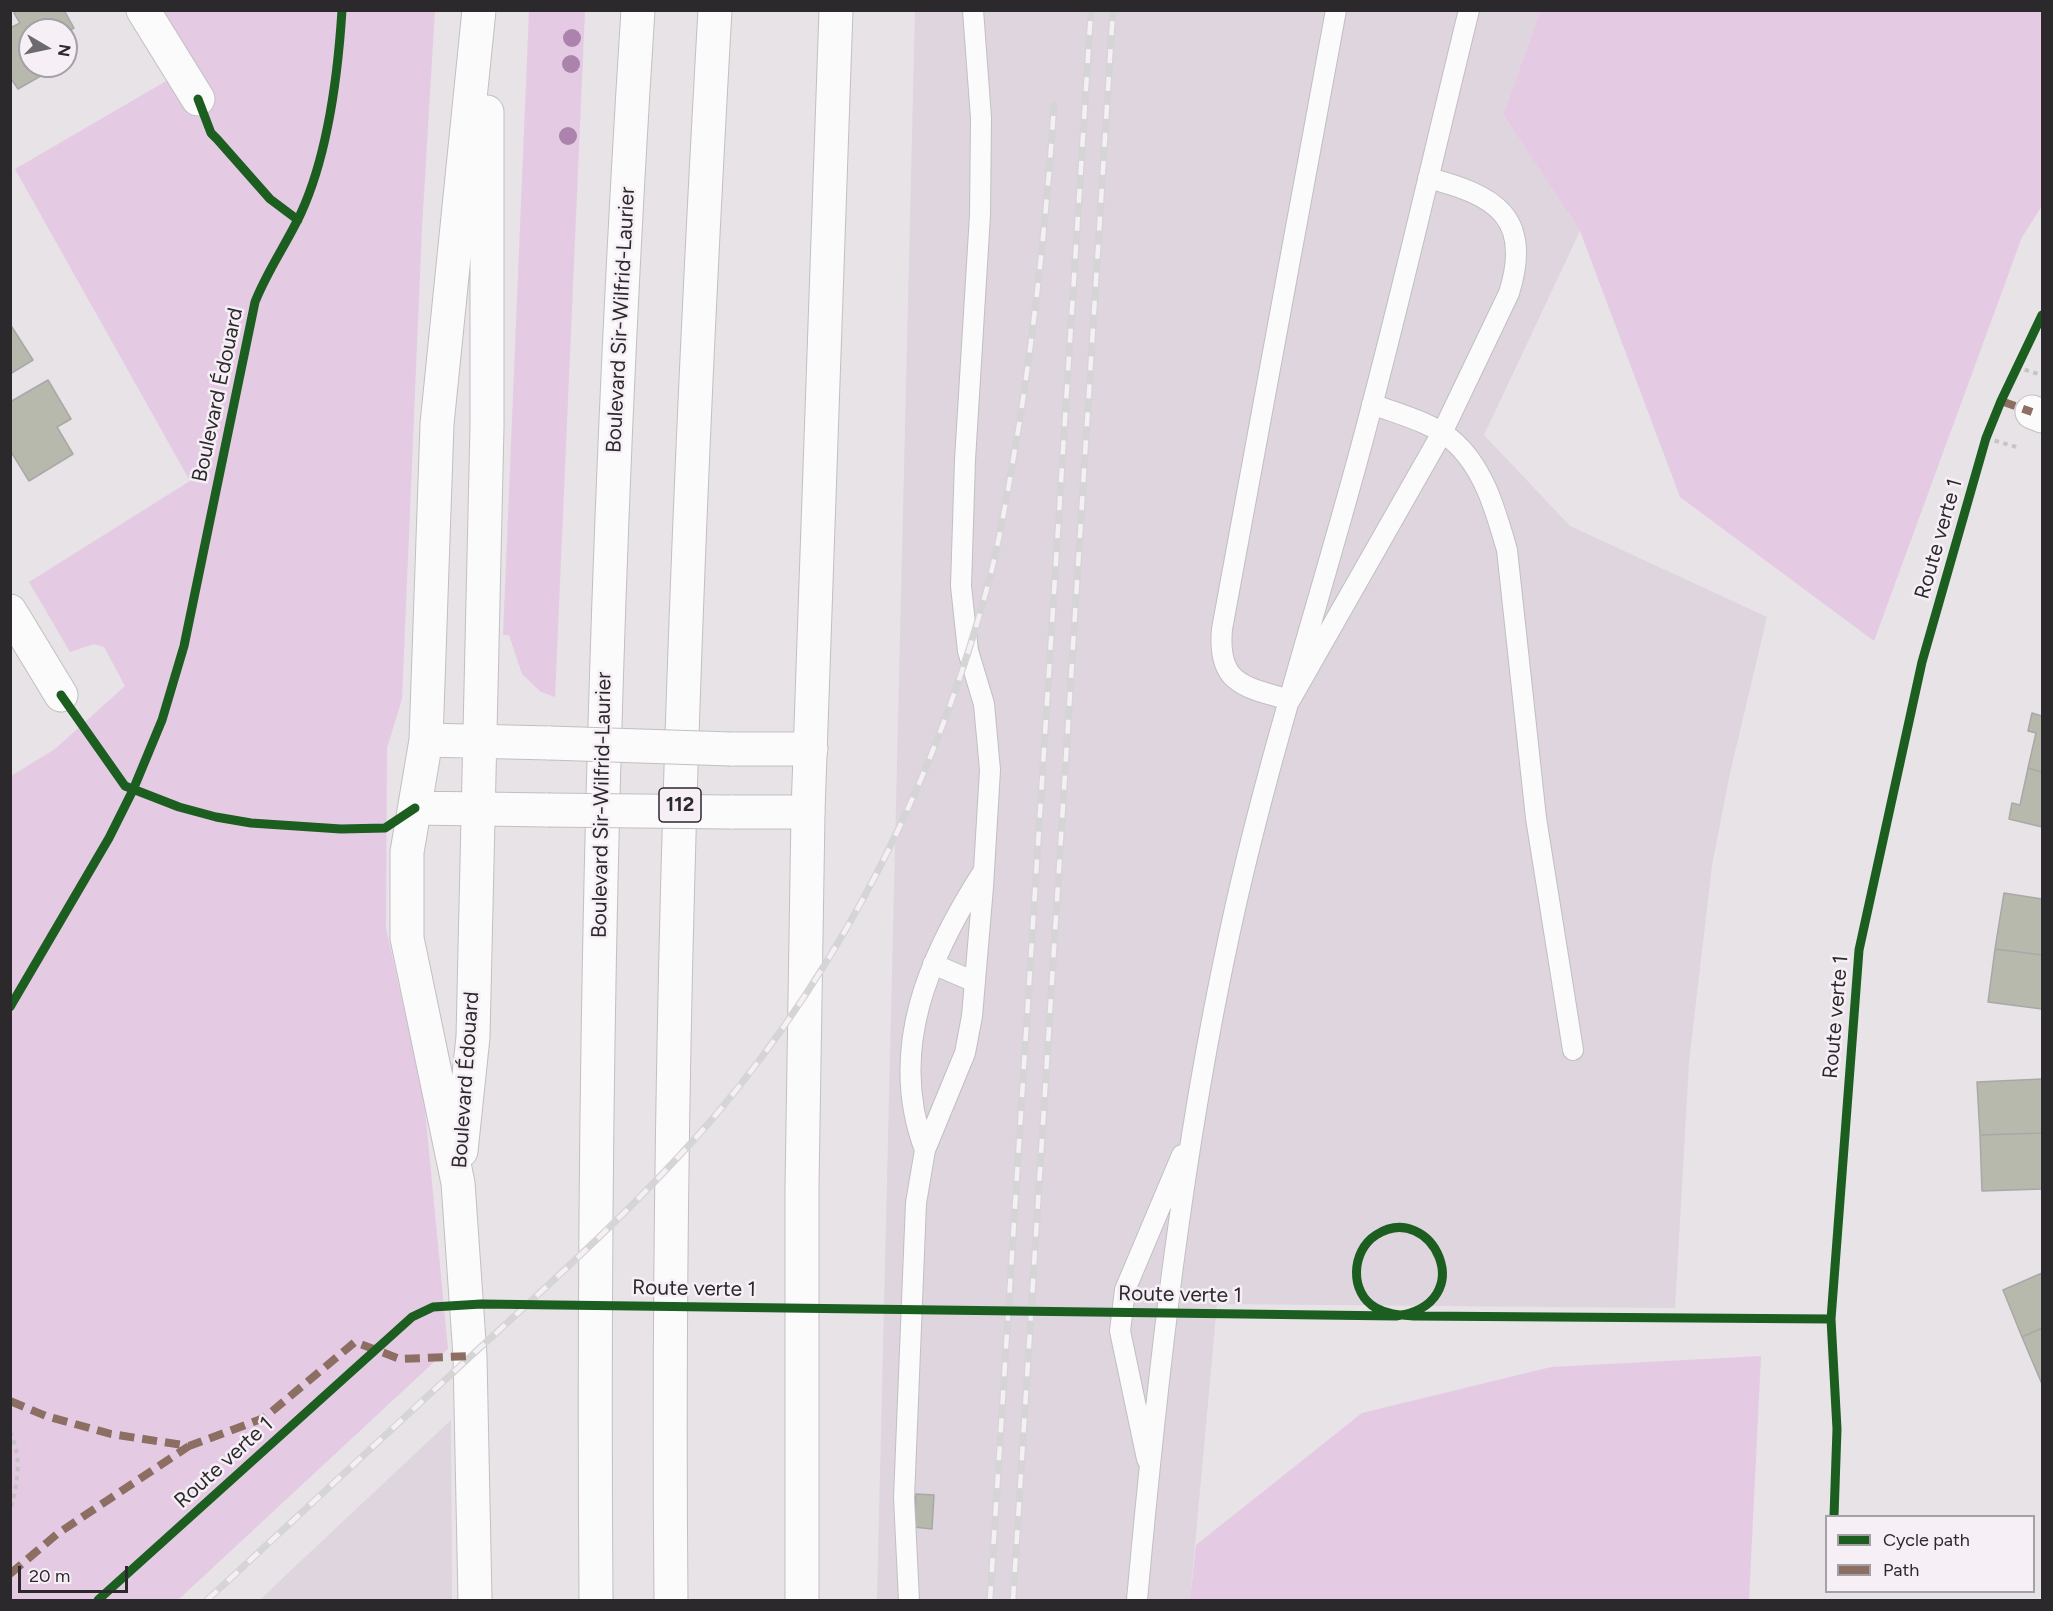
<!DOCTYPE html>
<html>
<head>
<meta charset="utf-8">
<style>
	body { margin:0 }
	#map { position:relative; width:2053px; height:1611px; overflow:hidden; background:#e7e3e7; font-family:Figtree,sans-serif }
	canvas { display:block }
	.frame { position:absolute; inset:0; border:12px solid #2c292c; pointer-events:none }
	.legend { position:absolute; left:1825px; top:1515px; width:210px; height:78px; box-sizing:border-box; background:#f6eff6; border:2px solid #a5a0a5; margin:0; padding:8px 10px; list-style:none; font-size:18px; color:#2c292c }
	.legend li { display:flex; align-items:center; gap:12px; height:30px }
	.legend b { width:30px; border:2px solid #a5a0a5 }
	.north { position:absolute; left:18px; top:18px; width:60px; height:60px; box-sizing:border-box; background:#f6eff6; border:2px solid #a5a0a5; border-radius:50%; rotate:99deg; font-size:16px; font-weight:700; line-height:24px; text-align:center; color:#2c292c }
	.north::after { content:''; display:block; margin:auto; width:21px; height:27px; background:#6d6a6d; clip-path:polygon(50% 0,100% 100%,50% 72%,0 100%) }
	.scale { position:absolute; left:18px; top:1566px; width:110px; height:27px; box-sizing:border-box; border:3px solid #2c292c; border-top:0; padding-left:8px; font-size:18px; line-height:21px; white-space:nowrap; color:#2c292c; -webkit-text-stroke:4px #f6eff6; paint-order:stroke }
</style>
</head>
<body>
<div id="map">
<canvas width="2053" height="1611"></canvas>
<div class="frame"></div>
<ul class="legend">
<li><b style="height:8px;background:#1b5e20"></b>Cycle path</li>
<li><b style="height:8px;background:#8d6e63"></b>Path</li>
</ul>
<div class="north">N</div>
<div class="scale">20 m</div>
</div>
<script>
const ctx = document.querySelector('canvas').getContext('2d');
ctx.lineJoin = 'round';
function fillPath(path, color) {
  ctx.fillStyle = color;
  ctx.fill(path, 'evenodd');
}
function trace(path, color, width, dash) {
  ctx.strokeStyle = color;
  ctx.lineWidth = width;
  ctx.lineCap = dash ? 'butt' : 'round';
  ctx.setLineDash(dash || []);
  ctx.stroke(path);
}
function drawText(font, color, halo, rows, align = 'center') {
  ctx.font = font + ' Figtree,sans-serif';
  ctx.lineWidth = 5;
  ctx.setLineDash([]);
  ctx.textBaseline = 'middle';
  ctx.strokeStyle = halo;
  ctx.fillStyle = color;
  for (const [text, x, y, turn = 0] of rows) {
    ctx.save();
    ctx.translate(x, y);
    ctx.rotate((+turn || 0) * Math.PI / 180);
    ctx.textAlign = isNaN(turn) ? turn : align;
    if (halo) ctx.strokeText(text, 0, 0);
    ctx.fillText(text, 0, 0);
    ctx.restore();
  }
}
const built = new Path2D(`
	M915,11H1540L1503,115L1580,231L1484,435L1570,526L1767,617L1730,773L1712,865L1689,1062L1675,1308L1217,1304L1190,1600H877Z
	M451,1420L452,1600H260L286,1575Z`);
const green = new Path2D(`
	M529,10L585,11L555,697L541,692L522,674L509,635H503Z
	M143,11H435L422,227L402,699L387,748L386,928L424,1099L448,1349L178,1600H11V776L55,749L125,686L104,647L94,644L70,652L29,582L190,481L15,169L180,73Z
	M1540,11H2042V206L2022,237L1874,641L1680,497L1580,231L1503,115Z
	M1761,1356L1749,1600H1190L1196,1545L1362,1413L1551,1367Z`);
const building = new Path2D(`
	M18,10H64L74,28L66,32V30H30V66H58L18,89L10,77V28L20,23L14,13Z
	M66,37L76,55L66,61Z
	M10,324L33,360L10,374Z
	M48,380L71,419L57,427L73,454L29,481L10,450V402Z
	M2032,713L2042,716V772L2028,768L2036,733L2028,731Z
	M2028,768L2042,772V827L2009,819L2012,803L2020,805Z
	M2004,893L2042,899V955L1995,949Z
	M1995,949L2042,955V1009L1988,1002Z
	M2042,1079V1133L1980,1135L1977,1082Z
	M2042,1133V1189L1982,1191L1980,1135Z
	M2042,1273V1328L2022,1337L2003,1290Z
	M2042,1328V1384L2022,1337Z
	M916,1494L934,1495L932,1529L914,1527Z`);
const path = new Path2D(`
	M2016,367L2042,375
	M1986,438L2020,448
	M10,1432C23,1458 17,1485 10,1512`);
const lane = new Path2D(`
	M1336,10L1222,629C1217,684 1244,687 1290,700L1442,433L1509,293C1533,217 1495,195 1428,178
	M1372,404C1398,414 1431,422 1452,440C1484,467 1496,512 1507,550L1536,818L1573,1050
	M933,964L975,982
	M925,1150C887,1050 929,956 983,872
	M1147,1459L1120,1331L1125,1290L1182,1155
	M909,1600L904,1498L916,1203L925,1150L965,1053L972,1016L983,887L990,770L984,704L968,651L961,586L965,460L980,215L981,118L973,10
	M1137,1600C1157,1379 1182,1154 1229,936C1264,771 1317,610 1361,447C1400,303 1433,156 1469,10`);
const street = new Path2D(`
	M143,10L198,99
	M2032,412L2042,416
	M10,611L61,695`);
const secondary = new Path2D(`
	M426,740L550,743
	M731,749H811
	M415,808L548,810
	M730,812H808
	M461,1151L473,1037L487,426V112
	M475,1600L470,1356L458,1183L407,938V852L426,740L437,424L479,10`);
const highway = new Path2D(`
	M596,1600C592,1070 604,540 638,10
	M671,1600C666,1070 685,540 715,10
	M802,1600V1187L808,812L836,10`);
const rail = new Path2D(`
	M207,1600C295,1519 383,1437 471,1356C555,1279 640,1203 714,1117C846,961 938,775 990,577C1003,525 1011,472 1020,419C1036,315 1047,211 1054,106
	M990,1600L1091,10
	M1013,1600L1113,10`);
const secondaryBridge = new Path2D(`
	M550,743L731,749
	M548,810L730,812`);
const quiet = new Path2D(`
	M2001,401L2032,412
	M10,1401L46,1416L111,1434L189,1446L264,1418L355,1342L400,1359L470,1356
	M10,1574L57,1534L189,1446`);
const cycleway = new Path2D(`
	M198,99L211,133L217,139L270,199L298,220
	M61,695L125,786L179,807L216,817L251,823L341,829L385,828L415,808
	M10,1007L109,838L133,790L162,720L184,646L255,302C267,271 287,243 301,213C328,154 338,74 342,10
	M1834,1516L1837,1429L1831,1319L1859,950L1922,662L1986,438L2001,401L2042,315
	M98,1600L412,1317L433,1307L481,1304L1396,1316C1482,1304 1432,1199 1376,1235C1351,1251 1349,1293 1376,1308C1388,1315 1402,1315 1416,1316L1831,1319`);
const trees = [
	[572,38],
	[571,64],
	[568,136]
];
const shields = [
	[680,805,42]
];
const shieldNames = [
	["112",680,805]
];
const streetNames = [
	["Boulevard Sir-Wilfrid-Laurier",621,320,-87],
	["Boulevard Édouard",218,395,-78],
	["Route verte 1",1939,539,-74],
	["Boulevard Sir-Wilfrid-Laurier",602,805,-89],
	["Route verte 1",1836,1017,-85],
	["Boulevard Édouard",466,1080,-86],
	["Route verte 1",694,1289,1],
	["Route verte 1",1180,1295,1],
	["Route verte 1",224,1463,-42]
];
fillPath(built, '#ded5de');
fillPath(green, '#e5cae4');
fillPath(building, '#b6b9ac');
trace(building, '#a9a8a8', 1.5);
trace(lane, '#c2bfc2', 22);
trace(street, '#c2bfc2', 35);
trace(secondary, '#c2bfc2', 35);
trace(highway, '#c2bfc2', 35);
trace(path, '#c6c5c6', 4, [4.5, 4.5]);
trace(lane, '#fbfbfb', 20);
trace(street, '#fbfbfb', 33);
trace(secondary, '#fbfbfb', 33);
trace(highway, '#fbfbfb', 33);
trace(rail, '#d5d5d5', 7);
trace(rail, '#f6eff6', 4.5, [14]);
trace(secondaryBridge, '#c2bfc2', 35, []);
trace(secondaryBridge, '#fbfbfb', 33);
trace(quiet, '#8d6e63', 8, [15, 8]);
trace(cycleway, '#1b5e20', 9);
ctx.fillStyle = '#ab83ac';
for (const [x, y] of trees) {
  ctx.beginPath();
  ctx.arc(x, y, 9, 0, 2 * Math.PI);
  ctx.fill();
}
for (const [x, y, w] of shields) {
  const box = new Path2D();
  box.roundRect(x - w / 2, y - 17, w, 34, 4.5);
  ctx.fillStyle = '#f6eff6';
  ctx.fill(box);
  trace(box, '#2c292c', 1.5);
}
drawText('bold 20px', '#2c292c', null, shieldNames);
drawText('21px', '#2c292c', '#f6eff6', streetNames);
</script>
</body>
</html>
